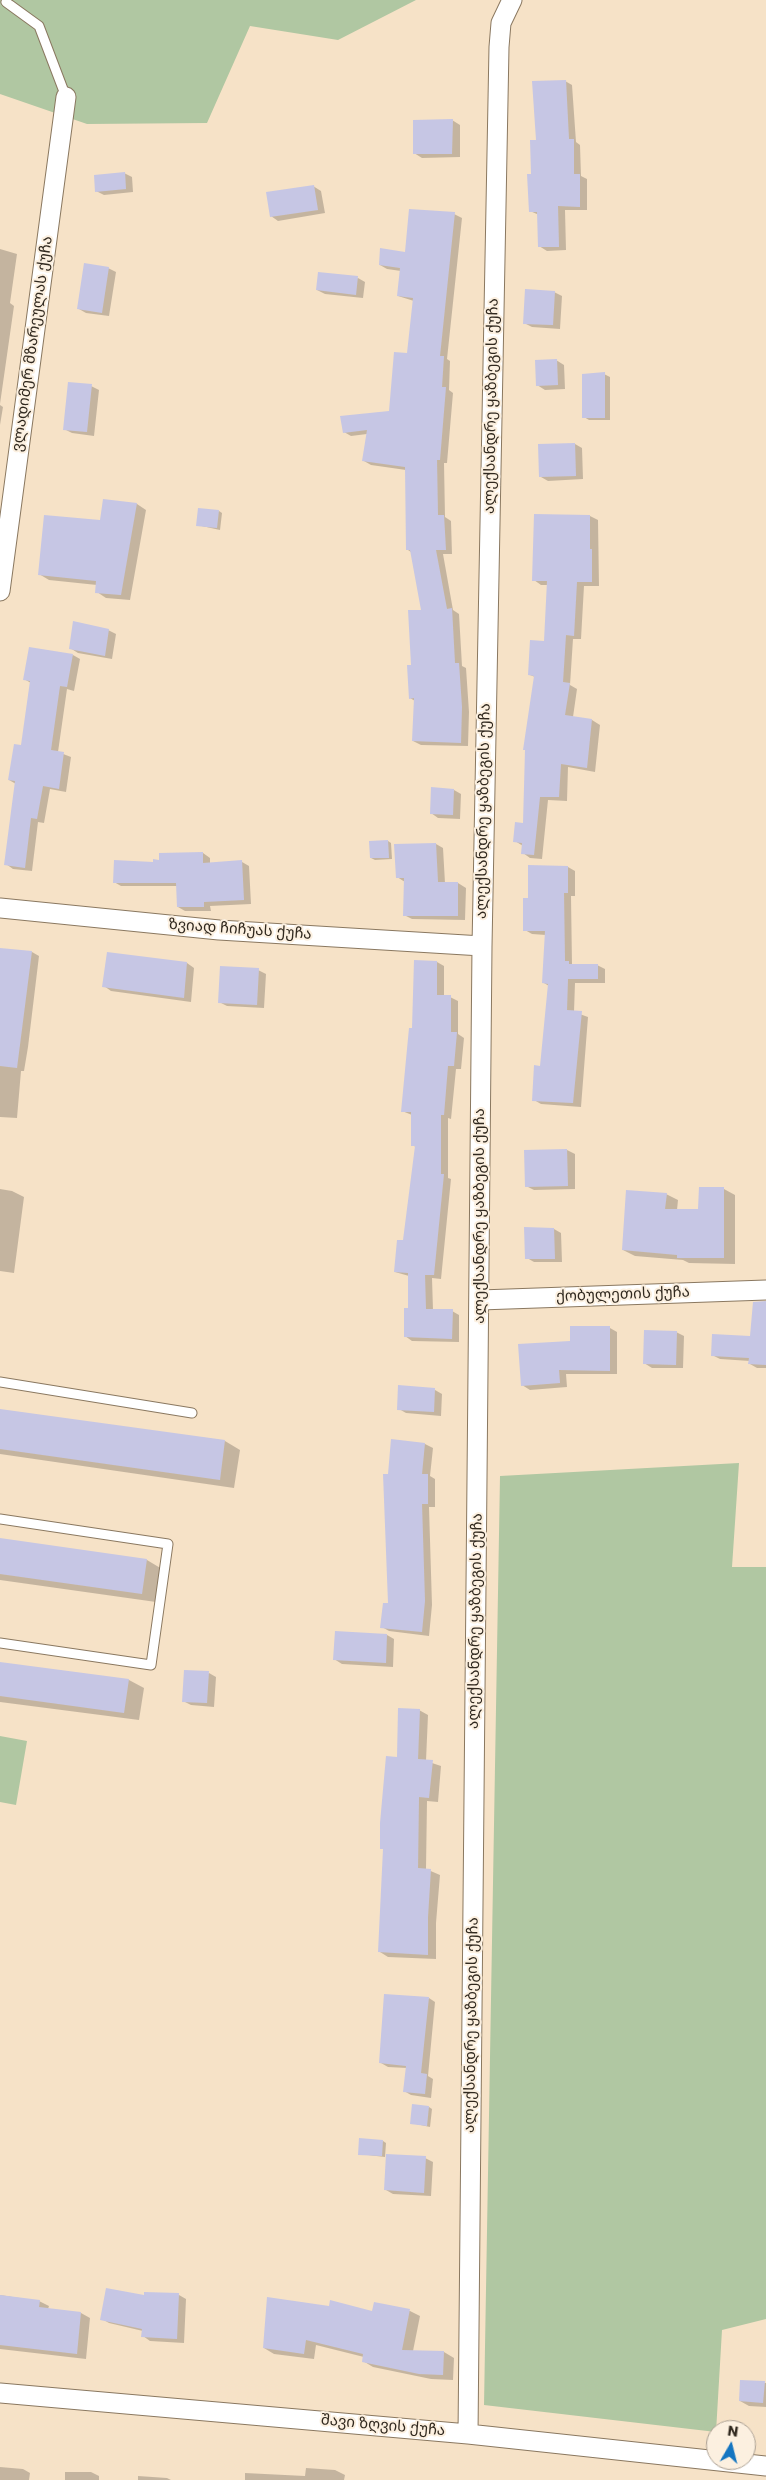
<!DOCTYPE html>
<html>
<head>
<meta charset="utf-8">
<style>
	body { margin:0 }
	#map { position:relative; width:766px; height:2480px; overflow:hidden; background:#f6e2c7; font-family:Poppins,sans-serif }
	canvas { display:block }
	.north { position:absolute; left:706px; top:2420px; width:50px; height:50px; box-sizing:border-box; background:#fcf0e0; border:1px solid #aba093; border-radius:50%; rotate:8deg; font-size:14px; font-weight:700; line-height:20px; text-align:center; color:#31291f }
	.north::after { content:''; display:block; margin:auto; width:18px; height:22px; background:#1475c1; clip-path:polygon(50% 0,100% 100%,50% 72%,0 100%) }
</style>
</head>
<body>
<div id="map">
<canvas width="766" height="2480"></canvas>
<div class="north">N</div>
</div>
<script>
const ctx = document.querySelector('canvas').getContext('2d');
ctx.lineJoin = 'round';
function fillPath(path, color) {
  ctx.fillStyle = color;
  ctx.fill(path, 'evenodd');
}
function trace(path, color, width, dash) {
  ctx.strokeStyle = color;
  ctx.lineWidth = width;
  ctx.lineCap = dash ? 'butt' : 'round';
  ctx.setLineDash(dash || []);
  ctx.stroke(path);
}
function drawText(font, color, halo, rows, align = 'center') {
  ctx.font = font + ' Poppins,"Noto Sans Georgian",sans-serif';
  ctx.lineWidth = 4;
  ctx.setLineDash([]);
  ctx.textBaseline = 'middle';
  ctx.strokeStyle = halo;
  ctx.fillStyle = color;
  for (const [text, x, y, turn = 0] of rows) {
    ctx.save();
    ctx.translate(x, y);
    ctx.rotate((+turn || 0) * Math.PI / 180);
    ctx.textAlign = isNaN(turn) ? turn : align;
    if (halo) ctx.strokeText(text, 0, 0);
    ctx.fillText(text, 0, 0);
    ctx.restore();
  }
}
const green = new Path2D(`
	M0,0H416L338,40L250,26L207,123L87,124L0,94Z
	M739,1463L732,1567H766V2319L722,2330L716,2432L484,2405L500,1476Z
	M0,1736L27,1741L16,1805L0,1802Z`);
const shadow = new Path2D(`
	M565,81L572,85L576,142L580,145L581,176L587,179V210H565L566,250L547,251L539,246V215L530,211L532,175Z
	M452,120L460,125V157L422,158L414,153Z
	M124,173L132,177L133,192L104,195L96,191Z
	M313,186L321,191L325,213L278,221L271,216Z
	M454,214L462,218L447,359L450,361L449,390L453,393L447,463H444L445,517L451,521L452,554H443L453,610L459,614L462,666L466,668L469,712L468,746L421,745L413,741L415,701L410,698L412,666L422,611L411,552L408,550L406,470L371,465L364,461L367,434L351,436L344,432L390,412L408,354L414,301L398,296L401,271L387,269L380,265L407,253Z
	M0,249L17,254L10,303L14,306L0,404Z
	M108,268L116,272L109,316L86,313L79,309Z
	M358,278L365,282L363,298L325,294L317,290Z
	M554,292L562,296L560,329L532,327L524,323Z
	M556,360L564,365L565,389L545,390L537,385Z
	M604,374L610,377V420H589L584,417Z
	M91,386L99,390L94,436L72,433L64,429Z
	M0,405L3,407L0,425Z
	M575,444L582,448L583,479L548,481L541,477Z
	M104,501L137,504L146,510L130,600L106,598L97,592V585L49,580L39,574L101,522Z
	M219,511L222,513L220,530L197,525Z
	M535,515L590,516L598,520L599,586H584L581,639H573L570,685L577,689L573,717L592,720L600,725L595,772L568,767L567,801L548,800L542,859L530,858L523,853V846L515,841L524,824L535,677L530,675L545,642L548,585H541L534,580Z
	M108,630L116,634L112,659L78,653L70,648Z
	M73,655L80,659L74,691L67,689L58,752L71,757L66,792L50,789L44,823L38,822L32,871L13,869L6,864L16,784L9,780L22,747L31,683L24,679Z
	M454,790L461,794L460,819L438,818L431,813Z
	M388,841L391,843L392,859L375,860L371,858Z
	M436,844L443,848L445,883H458L466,888L465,920L412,919L404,915L405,882L397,877Z
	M203,853L210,858V863L242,862L249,866L251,904L210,906L211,911H185L178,907V886H121L114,882L154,863Z
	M568,867L575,871V896H571L572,965H597L605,969V983H575L574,1012L588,1017L581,1107L541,1104L534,1100L541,1067L549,986L544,983L546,935L532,934L525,930L529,900Z
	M0,949L32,952L39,956L28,1047L24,1071H21L17,1118L0,1117Z
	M437,962L444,966V997H450L458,1001V1034L464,1038L461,1069H456L451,1119L448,1118V1178L451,1179L441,1279L432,1278L433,1310L452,1311L459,1315V1342L412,1341L405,1336L410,1310L409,1276L395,1272L404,1242L416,1147L412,1145V1115L402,1111L413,1030Z
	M187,963L194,968L191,1002L111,991L104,986Z
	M258,970L266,974L264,1008L227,1006L219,1002Z
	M567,1150L575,1154V1189L534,1190L526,1186L525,1151Z
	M0,1189L12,1191L24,1197L14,1273L0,1271Z
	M724,1189L735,1195V1264L689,1263L683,1260L635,1256L623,1250L666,1194L678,1200L677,1210H699Z
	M554,1229L561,1233L562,1262H534L527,1258Z
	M766,1327V1368H757L750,1364V1361L720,1359L712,1355L752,1337Z
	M610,1328L617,1332V1374H566L567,1387L530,1390L522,1385L571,1342Z
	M676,1332L684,1336L683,1368H652L644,1363Z
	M435,1390L442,1394L441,1416L406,1413L399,1409Z
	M0,1410L225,1441L240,1450L234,1488L0,1454Z
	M392,1440L425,1444L433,1448L430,1476L435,1479V1507H429L432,1605L429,1636L389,1631L382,1627L390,1605L389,1475Z
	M0,1539L147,1560L162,1569L156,1602L0,1580Z
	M336,1632L387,1635L394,1639L393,1667L342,1664L334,1659Z
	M0,1663L129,1680L144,1688L139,1720L0,1702Z
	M209,1673L216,1677L214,1707L191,1705L183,1701Z
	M419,1710L428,1715L426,1761L441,1766L438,1802L427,1801L426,1869L440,1875L436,1923V1959L388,1957L380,1952L385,1850L381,1848L398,1758Z
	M429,1998L435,2002L428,2076L433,2079L431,2098L411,2095L404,2091L407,2068L388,2067L381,2063Z
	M429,2107L432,2109L430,2127L411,2123Z
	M383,2141L386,2143L385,2157L359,2154Z
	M425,2158L433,2162L431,2196L393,2194L386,2190Z
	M145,2293L179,2295L186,2299L184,2343L150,2341L143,2336V2331L109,2323L102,2319L145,2296Z
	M0,2295L39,2301L49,2306L48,2309L81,2313L90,2318L86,2359L0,2349Z
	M410,2311L420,2316L413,2351L444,2352L454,2358L453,2380L431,2379L373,2367L363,2361L364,2357L316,2345L314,2359L274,2354L264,2348L373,2312Z
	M742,2381L766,2383V2407L749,2406L740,2401Z
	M0,2467L23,2469L30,2473L29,2480H0Z
	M306,2468L335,2470L345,2475L344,2480H245V2473L305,2476Z
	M65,2472H91L99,2476V2480H65Z
	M138,2476L167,2478L171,2480H138Z`);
const building = new Path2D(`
	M566,80L569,139H574V174H580V207L558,206L559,247H538L537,212H529L527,174H531L530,140H536L532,81Z
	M453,119L452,154H413V120Z
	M125,172L126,189L95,192L94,175Z
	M314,185L318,210L270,217L266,192Z
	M409,209L455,212L440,356H444L442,387H446L440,460H437L438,515H444L446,550H436L447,609L452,608L455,663H459L462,707L461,743L412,741L414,698L409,699L407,665H411L408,610H421L410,550H406L405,467L362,461L367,430L343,433L340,416L389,411L394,352L407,353L413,298L397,296L400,268L379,265L380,248L405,252Z
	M84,263L109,267L102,313L77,309Z
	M318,272L358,276L356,295L316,290Z
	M525,289L555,291L553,325L523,324Z
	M557,359L558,385L536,386L535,360Z
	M605,372V418H582V374Z
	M68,382L92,384L87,432L63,430Z
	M575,443L576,476L539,477L538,444Z
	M103,499L137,503L121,595L95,593L96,581L38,575L44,515L100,520Z
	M198,508L219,510L217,528L196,526Z
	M534,514L590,515V549H592V582H577L574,636L566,635L563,682L570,683L565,715L592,719L587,768L561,764L559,797H540L534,855L521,854L522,843L513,842L515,822L523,823L525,750H523L534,676L528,675L530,640L544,641L547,581H532Z
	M73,621L109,629L105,656L69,649Z
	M29,647L73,654L67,687L60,686L51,750L64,752L59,789L43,786L37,819L31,818L25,868L4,865L15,781L8,780L14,744L21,745L30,681L23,680Z
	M431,787L454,789L453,815L430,814Z
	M388,840L389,858H370L369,841Z
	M436,843L438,882H458V916H403L404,878H396L394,844Z
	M203,852V863L242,860L244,900L204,902V907H177L176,883H113L114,860L153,862V859L159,860V853Z
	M528,865L568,866V893H564L565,961H569V964H598V979H568L567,1010L582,1011L573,1103L532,1101L534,1065L540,1066L548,984L542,983L545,931H523V898H528Z
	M0,948L32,951L17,1068L0,1066Z
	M107,952L187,962L184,998L102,987Z
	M414,960L437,961V995H451V1032H457L454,1066H448L444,1115H441V1174H444L434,1275H425L426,1309H453L452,1339L404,1337V1308H408V1273L394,1272L397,1240H403L415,1146H411V1112H401L409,1028H412Z
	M220,966L259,968L257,1005L218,1003Z
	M567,1149L568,1186L525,1187L524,1150Z
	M699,1187H724V1258H677V1255L622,1250L626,1190L667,1193L665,1209H698Z
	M524,1227L554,1228L555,1259H525Z
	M766,1301V1365L748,1364L749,1358L711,1356L712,1334L750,1336L753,1302Z
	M570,1326H610V1371L559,1370L560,1383L521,1386L518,1344L570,1341Z
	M644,1330L677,1331L676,1365L643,1364Z
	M398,1385L435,1388L434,1412L397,1410Z
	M0,1409L225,1440L220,1480L0,1449Z
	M391,1439L425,1443L422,1474H428V1504H422L425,1601L422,1632L380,1628L383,1603H388L383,1474H388Z
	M0,1538L147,1559L142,1594L0,1574Z
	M335,1631L387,1634L386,1663L333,1660Z
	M0,1662L129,1679L124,1713L0,1696Z
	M184,1670L209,1671L207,1703L182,1702Z
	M398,1708L420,1709L418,1759L433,1760L429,1798L419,1797L418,1868L431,1869L428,1917V1955L378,1952L383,1849H380V1823L386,1756L397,1757Z
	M384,1994L429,1997L421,2073L427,2074L425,2094L403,2092L406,2066L379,2063Z
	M412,2104L429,2106L427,2126L410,2124Z
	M359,2138L383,2140L382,2156L358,2155Z
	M386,2154L426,2156L424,2193L384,2190Z
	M106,2288L144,2295V2292L179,2293L177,2339L141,2337L142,2329L100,2320Z
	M0,2295L40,2300L39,2307L81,2312L77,2354L0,2345Z
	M267,2297L329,2306L330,2300L372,2311L374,2302L410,2309L402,2350L444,2351L443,2375L419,2374L362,2362L363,2354L306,2340L304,2354L263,2348Z
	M740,2380L765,2381L763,2403L739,2401Z`);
const service = new Path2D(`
	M7,0L6,2L39,26L66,97
	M0,1382L192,1413
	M0,1519L168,1544L151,1665L0,1643`);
const minor = new Path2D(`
	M0,591L66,97
	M0,908L219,930L482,946
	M480,1300L766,1290
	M0,2393L468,2434L766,2466
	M468,2434L482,946L499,47L501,23L512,0`);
const streetNames = [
	["ვლადიმერ მზარეულას ქუჩა",33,344,-82],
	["ალექსანდრე ყაზბეგის ქუჩა",492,406,-89],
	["ალექსანდრე ყაზბეგის ქუჩა",484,811,-89],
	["ზვიად ჩიჩუას ქუჩა",240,930,4],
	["ალექსანდრე ყაზბეგის ქუჩა",480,1216,-90],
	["ქობულეთის ქუჩა",623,1295,-2],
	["ალექსანდრე ყაზბეგის ქუჩა",476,1621,-89],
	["ალექსანდრე ყაზბეგის ქუჩა",472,2025,-89],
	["შავი ზღვის ქუჩა",383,2426,5]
];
fillPath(green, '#b0c7a2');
fillPath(shadow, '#0003');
fillPath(building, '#c6c6e4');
trace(service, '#8a7860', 11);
trace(minor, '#8a7860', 21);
trace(service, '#fff', 9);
trace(minor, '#fff', 19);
drawText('15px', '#31291f', '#fcf0e0', streetNames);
</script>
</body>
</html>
